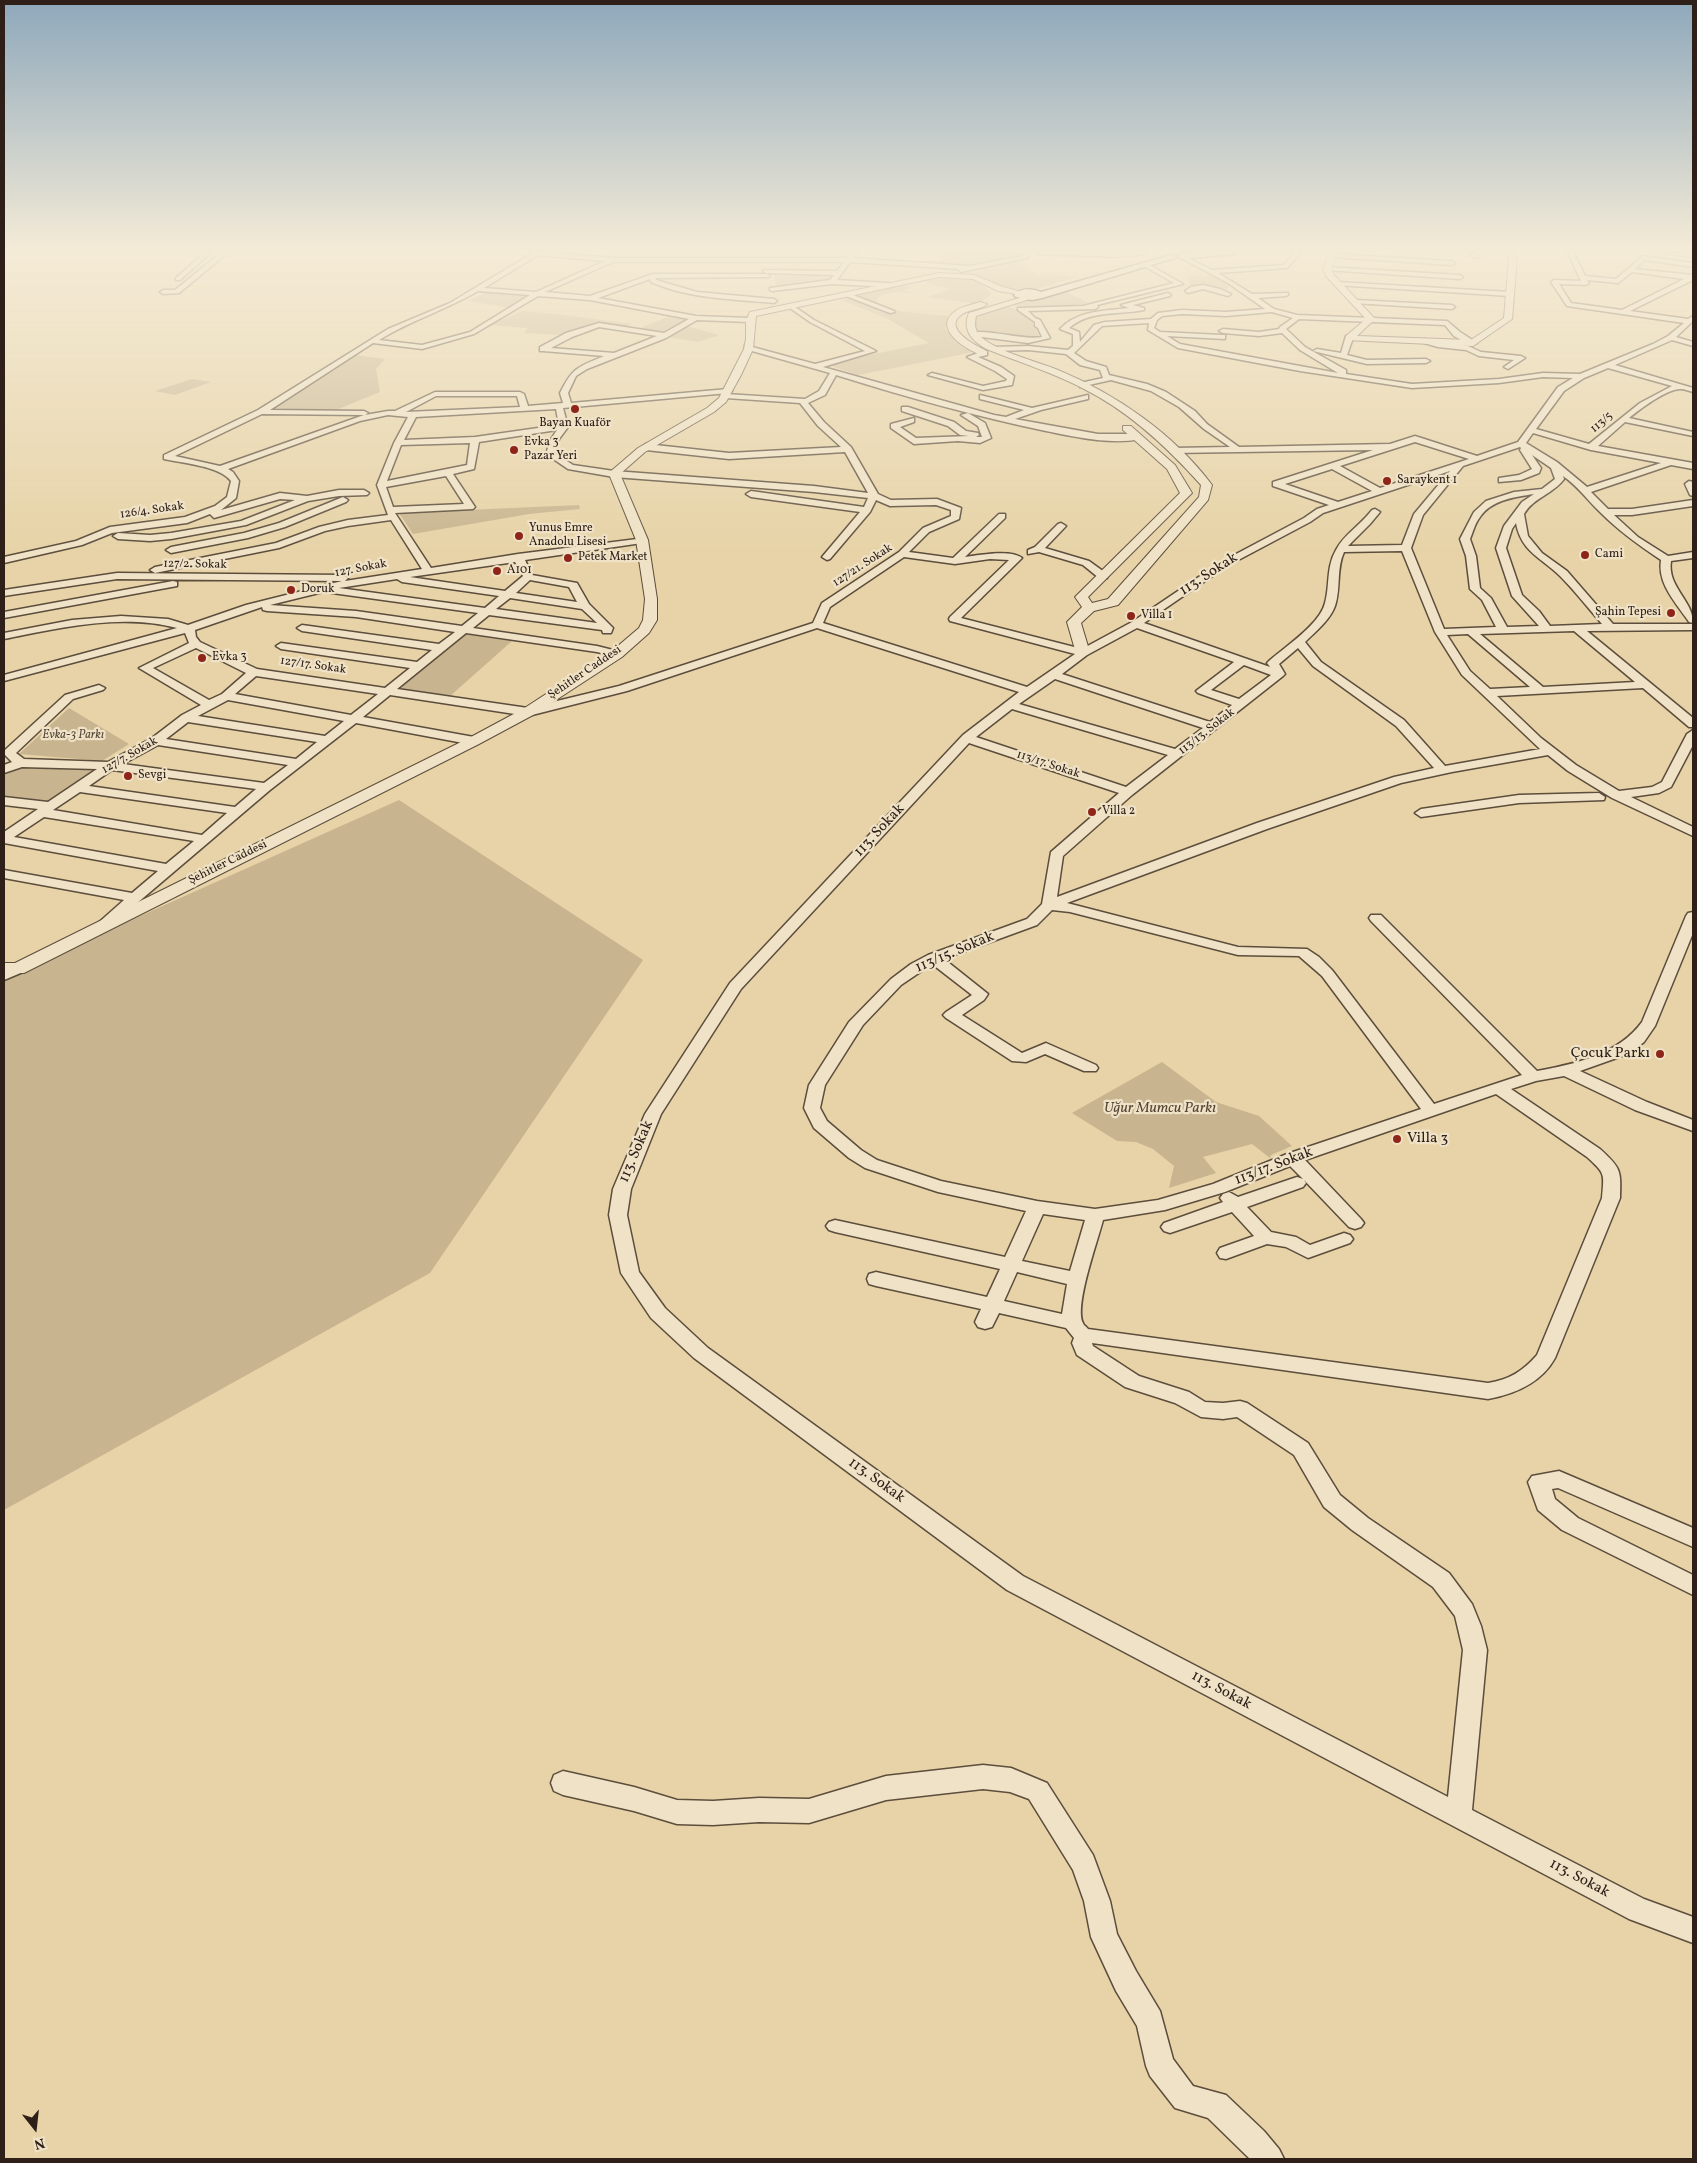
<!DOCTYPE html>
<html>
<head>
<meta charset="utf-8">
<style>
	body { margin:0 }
	#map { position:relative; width:1697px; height:2163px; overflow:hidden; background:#e7d3a7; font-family:Vollkorn,serif }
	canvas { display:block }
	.frame { position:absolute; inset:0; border:5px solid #2e2019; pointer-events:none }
	.north { position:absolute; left:10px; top:2103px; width:50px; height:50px; -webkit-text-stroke:4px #efe2c6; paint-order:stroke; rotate:164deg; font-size:14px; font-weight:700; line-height:20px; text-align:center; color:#2e2019 }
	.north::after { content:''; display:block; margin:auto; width:18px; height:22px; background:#2e2019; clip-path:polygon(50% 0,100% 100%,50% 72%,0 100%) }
</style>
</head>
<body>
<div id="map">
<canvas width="1697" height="2163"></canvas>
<div class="frame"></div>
<div class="north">N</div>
</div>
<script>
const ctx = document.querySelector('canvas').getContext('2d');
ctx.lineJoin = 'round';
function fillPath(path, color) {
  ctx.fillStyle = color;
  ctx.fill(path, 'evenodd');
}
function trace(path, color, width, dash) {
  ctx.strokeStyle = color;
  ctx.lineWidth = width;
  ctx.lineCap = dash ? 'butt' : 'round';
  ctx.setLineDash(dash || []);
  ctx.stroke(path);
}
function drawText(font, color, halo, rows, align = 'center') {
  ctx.font = font + ' Vollkorn,serif';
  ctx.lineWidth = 4.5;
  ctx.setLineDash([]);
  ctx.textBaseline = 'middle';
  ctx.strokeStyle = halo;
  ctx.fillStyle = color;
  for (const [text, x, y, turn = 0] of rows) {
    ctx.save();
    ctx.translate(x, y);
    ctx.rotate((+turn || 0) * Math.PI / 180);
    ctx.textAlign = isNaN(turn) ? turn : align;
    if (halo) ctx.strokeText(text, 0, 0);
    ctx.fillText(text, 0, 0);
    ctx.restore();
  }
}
const green = new Path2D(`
	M949,251L1023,252L1021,257L974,267L922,264L924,261L942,260L941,254Z
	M1018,261L1037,275L1079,276L1038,289L1016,290L1007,289L982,277L953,273Z
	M773,272L835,274L829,281L777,286Z
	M1186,275L1217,277L1229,283L1227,292L1212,287L1190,285Z
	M959,277L977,279L992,294L978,304L927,297L951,289L921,281Z
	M902,285L911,287L904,291L917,294L897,292L879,296L876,302H872L853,296Z
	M1063,290L1088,303L1060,308L1009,305Z
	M486,292L527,296L509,308L469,301Z
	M851,298L889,312L896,311L948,316L945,329L952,336L974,352L858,375L831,366L849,359L929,343L886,318L841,300Z
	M1006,306C1025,311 1033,320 1040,338C1019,338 998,332 977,332L975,318L994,309Z
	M522,311L557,314L632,324L625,327L600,323L586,326L563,335L524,333L528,328L491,325C501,319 511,317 522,311Z
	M667,317L689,320L663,333L638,329Z
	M686,326L720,335L698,342L667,337Z
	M355,355L385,359L376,369L380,392L336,410L270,411L319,376H324L338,368L334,367Z
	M192,379L211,382L175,395L155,391Z
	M579,505L580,509L529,514L413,534L399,513Z
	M463,634L512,641L449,697L396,690Z
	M69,708L129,744L102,761L19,754Z
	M20,765L99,768L44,805L4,799V771Z
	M399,800L643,960L430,1273L4,1510V977Z
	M1162,1062L1216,1102L1259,1116L1292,1146L1271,1155L1270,1158L1252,1144L1203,1157L1216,1173L1169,1188L1174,1166L1153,1149L1136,1142L1117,1141L1072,1113Z`);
const minor = new Path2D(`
	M206,251H213L180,280H176V278Z
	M223,251H230L179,293L163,294L160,292L163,290H175Z
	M530,251L614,258H847L854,251L857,253L853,258L970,266L1023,256L1025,251H1031L1027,258L961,272L958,269L850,262L837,280L888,283L891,285L888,287L832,284L772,291L770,290V288L830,280L834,275L766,273L763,271L764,270L837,271L844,262H613L545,292L590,296L653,274H767L769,275V277L656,278V280L697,292L774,299L777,301L774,303C732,299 690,299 651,282L650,279L598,298L696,316L749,318L752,320L749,322L697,320L666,338L587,369L576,376L568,393L571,403L728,389L732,391L728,393L563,408L568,427L559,439L555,453L573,465L614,471L814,486L868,493L845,452L729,459L646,450L642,447L646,444L729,453L841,447L818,426L800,403L726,398L722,396L726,394L805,399L819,391L830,373L745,349V345L815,364L865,351L810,322L790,308L789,307L792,305L814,320L876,351L823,367L994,415L1006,417L1024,410L980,399V395L1032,408L1088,395V399L1041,410L1015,419L1098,434H1138L1142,437L1141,439C1110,445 1076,437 1046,431C975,416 906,397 836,375L825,395L808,403L824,422L851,447L878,494L891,500L937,499L961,508L959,519L929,532L909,552L953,558L999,514H1005V518L965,557C979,555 1011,549 1022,558L961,618L1082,649L1132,622L1221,562L1304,518L1317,509L1329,505L1273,486V482L1373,450L1171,453L1170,451L1174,448L1230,447L1204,429L1179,407L1151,391L1111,380L1080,387V383L1103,378L1100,370L1080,365L1066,354L1028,350L996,351L992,349L993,347L1028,346L1068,350L1073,346V334L1060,329C1078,310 1105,311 1129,308L1121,305L1168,293L1171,295L1170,296L1133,305L1144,308V310C1119,315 1089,310 1069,328L1079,332L1080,342L1094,325L1105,322L1151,319L1158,313L1182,310L1226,312L1265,309L1228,283L1177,256L1182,255L1212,270L1283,265L1293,255V251H1299V255L1287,268L1218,273L1252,294L1288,293V295L1286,296L1258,298L1274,309L1297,315L1447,321L1460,332L1477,343L1470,345L1454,336L1445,325L1299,319L1286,329L1305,347L1346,370V374L1412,384L1499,379L1543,373L1580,374L1653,344L1668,336L1684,323L1567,306L1551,282L1554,280L1581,281L1567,251H1573L1585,276L1616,279L1643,256L1693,263V267L1644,260L1635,269L1693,275V280L1630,311L1688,319L1693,316V321L1676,337L1693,342V346L1672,340L1615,365L1693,388V392C1689,391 1685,389 1681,389C1668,388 1640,409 1629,418L1693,432V436L1625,422L1598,446L1693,463V469L1671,465L1591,492L1608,509H1632L1693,500V506L1632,515H1614L1638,537L1668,556L1693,552V558L1671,561C1667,587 1693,600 1693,623L1689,622C1677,604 1657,584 1661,560C1640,546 1620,532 1602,514C1588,501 1579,487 1563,476L1564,479C1553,494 1533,498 1524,514L1528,536L1542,553L1567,571L1613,624H1693V630L1587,631L1693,718V727H1689L1643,688L1497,696L1541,738L1576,765L1619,791L1652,787L1662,782L1687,734L1693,730V745L1671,787L1659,793L1631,797L1693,827V836L1612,798L1568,771L1548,755L1452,772L1401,783L1267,829L1067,903L1238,947L1307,949L1319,957L1332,970L1434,1104L1522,1075L1371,921L1369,918L1371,915H1381L1537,1071C1575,1064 1618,1055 1642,1022L1686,916L1688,913L1693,912V933L1655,1026L1644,1042L1628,1054L1580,1071L1647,1102L1693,1120V1131L1635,1110L1564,1076L1536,1081L1511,1089L1600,1149C1621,1168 1621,1170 1620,1198L1555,1358C1541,1383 1515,1394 1488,1399L1092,1343L1093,1346L1139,1376L1189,1392L1205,1402L1223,1403L1240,1401L1247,1403L1308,1443L1340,1495L1368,1518L1449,1573L1472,1604L1481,1626L1487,1650L1472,1810L1644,1899L1693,1917V1943L1629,1919L1007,1590L694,1358L651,1318L621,1273L609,1215L613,1189L645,1114L730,983L963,735L1019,692L817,628L627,691L528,716L390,695L363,717L474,737L480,741L474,745L356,723L270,790L109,927H99L97,924L124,900L4,878V870L132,893L158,871L4,843V832L38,809L4,805V797L48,802L97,769L22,767L4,773V765L12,762L4,754L5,750L65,695L99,685L105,688L103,690L73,699L16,753L24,759L108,762L152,738L182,715L201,705L139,668L189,643L185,633L4,681V675L177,628C121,613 59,628 4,639V633L72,620L121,616L168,619L188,625L246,605L342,581L117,579L4,596V590L117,573L343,575L348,578L345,581L422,569L391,520L348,526L325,531L279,548L155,573L150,570L155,567L276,543L319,527L348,520L388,515L377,485L394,443L408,417L388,415L360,421L228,469L233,472L239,481L236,498L221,510L280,493L307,496L339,490H364L369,493L367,495L339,496L308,501L246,525L171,539L150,541L118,539L113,536L118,533L150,535L171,533L241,521L295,500L280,499L214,518L210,514L187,523L112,533L82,545L4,563V557L76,541L110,527L185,517L215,506L227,497L231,481C220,466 182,463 164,459V455L258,410L388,329L450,303L533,253ZM538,255L605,261L536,292L484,288ZM1632,272L1684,279L1622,310L1571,303L1559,284L1586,285L1589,283L1587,280L1618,283ZM478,291L530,295L470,332L422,345L379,340C411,320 446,310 478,291ZM538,296L590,300L689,319L664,333L599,323L566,333L540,347V351H543L604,356C578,367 573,367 560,393L563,403L528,406L524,394L520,392H435L395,411H388L365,415L368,413L364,411L270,410L373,343L422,349L474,334ZM1272,312L1293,318L1280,327L1279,329L1259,332L1223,329L1219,331L1223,333L1259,336L1282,333L1300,350L1338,373L1180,344L1167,336L1225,339V335H1222L1160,332L1154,328L1157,320L1162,316L1182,314L1226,316ZM1149,323L1148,330L1178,348L1300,371L1412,388L1499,383L1543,377L1573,378L1558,387L1518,442L1477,456L1415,436L1390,444L1239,447L1207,424L1195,411L1166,392L1147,384L1109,375L1106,367L1086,361L1074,353L1102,326ZM599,327L657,336L614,353L551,348L572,337ZM1608,368L1672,386L1640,403L1589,444L1536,429L1564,391L1584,378ZM436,396H517L520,407L406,412ZM556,409L559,425L475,437L404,440L416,417ZM262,414L364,415L220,466L175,456ZM557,430L551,439L546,454L568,469L614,477L814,492L868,498L864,507L751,491L746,494L751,497L860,512L822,557L827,560L830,559L870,512L876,500L890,506L936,505L951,510V516L923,528L899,552L822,603L813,623L619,686L528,708L397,689L466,633L597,652L617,657L623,654L621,652L597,646L473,628L489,615L602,630L603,633H611L613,628L589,604L577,583L532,575L525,560L642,543L645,542V538L518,554L431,568L395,513L473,509L475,507L453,474L474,469L479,442ZM1533,433L1591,450L1661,463L1587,487L1557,462L1526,443ZM1415,442L1469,459L1380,488L1340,466ZM470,443L467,465L387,481L401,445ZM1520,447L1521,448L1520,450L1532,469L1519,475L1499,478V482L1521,480L1539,473L1541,468L1532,455L1551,468L1555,479L1542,489L1514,492L1486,501L1474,512L1460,539L1466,556L1470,589L1482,600L1496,627L1444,629L1411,548L1423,515L1463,466ZM1332,469L1372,491L1338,502L1285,484ZM1450,471L1414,514L1402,545L1348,546L1370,524L1380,512L1375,509L1372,510C1361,525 1344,534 1336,550C1326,567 1330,586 1325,603C1320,624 1285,647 1269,661L1267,663L1270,667L1144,623L1227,566L1310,522L1323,513ZM446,476L464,504L393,507L386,487ZM1534,494L1522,502L1504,526L1496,548L1512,596L1539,626L1507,627L1491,598L1480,588L1476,556L1470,539C1473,532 1475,523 1480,517C1491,500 1515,497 1534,494ZM1516,523C1521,552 1542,558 1560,576C1575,591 1588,608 1602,624L1550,626L1539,611L1522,595L1506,548L1512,529ZM1402,551L1435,632L1462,675L1540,749L1445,766L1404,720L1321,662L1305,642C1315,632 1330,620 1335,606C1341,588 1336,569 1344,552ZM904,557L955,564L990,559L1009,560L950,617L949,619L950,621L1075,654L1027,687L823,623L830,607ZM515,562L523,576L505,591L410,577ZM397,579L402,582L499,596L485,608L339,588ZM530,580L569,587L577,602L516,593ZM327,591L332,593L478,613L462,626L356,611L270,605ZM510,598L582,609L597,623L496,609ZM262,607L263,610L267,611L356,617L455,632L439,644L302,625L297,628L302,631L432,650L417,662L281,643L276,646L281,649L410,668L385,688L257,669L200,642L196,637L195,630ZM1137,628L1234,662L1196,691L1198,693L1232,705L1210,722L1062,674L1087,655ZM1574,631L1635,682L1543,687L1480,634ZM1468,634L1530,687L1490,689L1470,671L1447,635ZM196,648L246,673L222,694L209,700L153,668ZM1298,648L1313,666L1396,726L1434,768L1394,777L1257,823L1057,897L1063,856L1132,795L1283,676L1285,674L1279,664ZM1244,665L1271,675L1239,699L1211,690ZM256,676L378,694L351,715L235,694ZM1055,679L1203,728L1175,749L1019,704ZM228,700L344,721L325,736L198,716ZM1012,709L1168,755L1126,787L976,737ZM188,722L317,742L296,759L166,739ZM969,743L1119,793L1051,852L1042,904L1027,919L928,955L911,964L891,979L849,1022L809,1085L804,1108L814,1128L849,1158L865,1168L938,1192L1026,1211L1005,1257L835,1220L829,1222L826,1226L829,1230L835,1232L1000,1269L987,1297L876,1272L869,1274L867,1279L869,1284L876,1286L981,1309L975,1322L978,1327L985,1329L992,1327L999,1313L1066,1328L1074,1338L1072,1343L1077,1355L1125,1387L1175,1403L1201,1417L1223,1419L1237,1417L1294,1455L1324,1507L1352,1530L1433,1587L1455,1616L1463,1650L1448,1797L1023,1576L708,1348L665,1308L639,1272L627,1215L631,1189L661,1114L741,989ZM158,745L288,765L264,783L123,764ZM112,770L256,789L235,807L89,786ZM80,792L227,813L202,835L53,810ZM44,817L194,841L166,864L14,837ZM1052,910L1070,912L1238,955L1299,956L1322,976L1421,1109L1287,1154L1213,1184L1158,1200L1095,1209L1037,1201L941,1181L877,1160L861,1150L827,1121L820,1108L825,1085L863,1025L901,985L932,964L972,995L946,1012L943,1015L946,1018L1012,1061L1026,1062L1045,1054L1084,1071H1096L1098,1068L1096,1065L1046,1043L1022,1053L962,1015L984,1000L988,994L944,959L1037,925ZM1496,1094L1587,1157C1606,1174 1604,1174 1602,1198L1537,1355C1523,1371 1509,1380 1488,1383L1088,1329C1087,1327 1083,1325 1083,1323C1074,1306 1098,1240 1103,1220L1165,1210L1225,1192L1290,1166L1303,1179L1297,1177L1291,1179L1238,1197L1229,1192L1223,1194L1220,1198L1223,1202L1164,1223L1161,1227L1164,1231L1170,1233L1232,1212L1254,1236L1220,1248L1217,1253L1220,1258L1226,1259L1267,1244L1286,1247L1308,1258L1350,1243L1353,1239L1350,1235L1344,1233L1310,1245L1296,1237L1271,1232L1247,1207L1303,1187L1306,1183L1304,1180L1349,1227L1355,1229L1361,1227L1364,1223L1361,1219L1305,1160ZM1043,1214L1085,1220L1070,1271L1022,1261ZM1017,1272L1067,1284L1062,1314L1004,1301Z
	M1467,251H1473L1479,257L1474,258Z
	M1332,254L1452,261L1455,263L1452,265L1330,257Z
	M1142,263H1146L1183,284L1097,305L1098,307L1095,309L1028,311L1035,318L1040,320L1050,338L1028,343L974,336L970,334C982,327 1023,341 1042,337L1038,328L1035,326V322L1018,310V308L1083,306L1174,283L1142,265Z
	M1327,267L1460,275L1463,277L1460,279L1325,270Z
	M1337,282L1510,292L1513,294L1510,296L1335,285V283Z
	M1203,285L1220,289L1231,294L1228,296L1203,289L1188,293L1185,291L1191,287Z
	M848,293L894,311L895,312L890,313L846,296L845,295Z
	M1355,300L1452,305L1455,307L1452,309L1353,303L1352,302Z
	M1346,336L1353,338L1347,355L1367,360L1426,359L1430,361L1426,363L1367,364L1313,351L1317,349L1341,353Z
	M1424,339L1468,346L1481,352L1521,356L1525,358L1508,369L1504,367L1514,360L1479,356L1466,350L1438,347L1424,343Z
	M984,351H987V355L978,357L1001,367L1014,376L1012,385L983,390L928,375L932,373L983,386L1006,381L1007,379L995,371L967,357Z
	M902,407H908L954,422L966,431L978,433L979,435L976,437H982L978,426L961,415L968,413L985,423L991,438L980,443L958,441L914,444L891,428V424L914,418V422L900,427L916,438L969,436L960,435L948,426L902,411Z
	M1689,481L1693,482V496L1690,495L1685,484Z
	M343,497L348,500L346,502L285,527L248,538L171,553L166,550L171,547L244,533L279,523Z
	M1061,523L1066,526L1045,548L1089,561L1107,574V578H1099L1083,565L1039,552L1028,554V550L1035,547L1058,524Z
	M173,581L177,582V586L4,618V612Z
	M1599,793L1605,797L1604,800L1519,803L1421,817L1415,813L1421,809L1519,795Z
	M18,965L23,966L25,969L23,972L4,980V970Z
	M1559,1471L1693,1528V1547L1558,1488L1552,1489L1555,1499L1578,1518L1693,1575V1595L1562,1530L1538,1510L1528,1482L1532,1476Z
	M983,1765L1011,1768L1047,1783L1093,1855L1110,1901L1117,1934L1136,1971L1160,2011L1173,2059L1193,2086L1226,2095L1264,2131L1279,2149L1284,2159H1250L1208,2118L1175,2108L1150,2076L1146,2066L1137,2026L1116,1991L1091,1937L1084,1901L1073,1870L1029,1799L1010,1792L983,1789L886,1800L809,1823L759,1822L713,1825L677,1824L634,1811L563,1795L554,1791L551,1783L554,1775L563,1771L634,1787L677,1800L713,1801L759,1798L809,1799L886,1776Z`);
const tertiary = new Path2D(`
	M1143,251L1146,253C1139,257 1120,258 1113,254L1117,252Z
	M1330,251H1338L1331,269L1334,275L1375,319L1357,336L1471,340L1504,318L1509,259L1504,251H1512L1517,259L1512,319L1473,346L1346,340V336L1366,319L1326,276L1323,269Z
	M1651,251L1693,253V257L1655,253Z
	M939,273L974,275L1003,287L1026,293L1022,295L998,291L973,279L939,277L756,316L753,349L741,375L726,402L714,412L645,452L620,474L648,540L657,599V620L649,633L622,657L533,715L479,744L24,973H4V963H15L469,738L523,709L612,651L639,628L643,620L645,599L636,540L609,474L610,472L638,448L707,408L719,398L744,349L746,339V321L750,312Z
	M1026,296L1033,298L976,316C974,325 975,331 981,337C998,352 1036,361 1058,370C1116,394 1174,434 1212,485L1208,500L1118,605L1094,611L1081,623L1090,653L1083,657L1076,653L1067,622L1082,607L1075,597L1180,493L1167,469L1123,430V426H1131L1175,465L1192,493L1088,597L1092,603L1108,599L1199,497L1201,485C1168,448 1130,412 1084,389C1054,373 1021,363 989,350C974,343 961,331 969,313Z
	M980,302L987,304C980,310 969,309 961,315C943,328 974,345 985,350L986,352L982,355C966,350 933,329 954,312C961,306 972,305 980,302Z`);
const secondary = new Path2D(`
	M1036,251C1051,251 1113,248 1121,254L1117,257L1040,254Z
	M1209,251H1238L1234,254L1182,259L1178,256L1182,253Z
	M1171,255L1178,257L1042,298L1032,300L1016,297L1014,295C1022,287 1032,289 1041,292Z`);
const markers = [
	[575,409,5,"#8f2418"],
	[514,450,5,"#8f2418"],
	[1387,481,5,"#8f2418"],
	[519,536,5,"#8f2418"],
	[1585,555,5,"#8f2418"],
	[568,558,5,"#8f2418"],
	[497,571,5,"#8f2418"],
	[291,590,5,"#8f2418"],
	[1671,613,5,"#8f2418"],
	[1131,616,5,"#8f2418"],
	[202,658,5,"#8f2418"],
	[128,776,5,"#8f2418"],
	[1092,812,5,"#8f2418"],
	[1660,1054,5,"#8f2418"],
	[1397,1139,5,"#8f2418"]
];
const farStreetnames = [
	["113/5",1602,423,-41],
	["126/4. Sokak",152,511,-8],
	["127/2. Sokak",195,565,1],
	["127/21. Sokak",863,566,-33],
	["127. Sokak",361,569,-11],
	["127/17. Sokak",313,666,8],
	["Şehitler Caddesi",585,673,-34],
	["113/13. Sokak",1207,732,-38],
	["127/7. Sokak",130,756,-30],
	["113/17. Sokak",1048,765,18],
	["Şehitler Caddesi",228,863,-26]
];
const farPoinames = [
	["Bayan Kuaför",575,424,"center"],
	["Evka 3",524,443],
	["Pazar Yeri",524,457],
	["Saraykent 1",1397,481],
	["Yunus Emre",529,529],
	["Anadolu Lisesi",529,543],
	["Cami",1595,555],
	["Petek Market",578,558],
	["A101",507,571],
	["Doruk",301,590],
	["Şahin Tepesi",1661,613,"right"],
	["Villa 1",1141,616],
	["Evka 3",212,658],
	["Sevgi",138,776],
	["Villa 2",1102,812]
];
const farParknames = [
	["Evka-3 Parkı",73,736]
];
const streetNames = [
	["113. Sokak",1209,575,-33],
	["113. Sokak",880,831,-47],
	["113/15. Sokak",955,953,-23],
	["113. Sokak",637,1152,-67],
	["113/17. Sokak",1274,1167,-21],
	["113. Sokak",876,1481,36],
	["113. Sokak",1221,1691,28],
	["113. Sokak",1579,1879,28]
];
const poiNames = [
	["Çocuk Parkı",1650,1054],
	["Villa 3",1407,1139,"left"]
];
const parkNames = [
	["Uğur Mumcu Parkı",1160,1109]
];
fillPath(green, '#c8b58f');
trace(minor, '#5c4d3c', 3);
trace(tertiary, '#5c4d3c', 2);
trace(secondary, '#2e2019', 3);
fillPath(minor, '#efe2c6');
fillPath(tertiary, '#efe2c6');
fillPath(secondary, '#efe2c6');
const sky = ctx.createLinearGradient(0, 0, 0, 554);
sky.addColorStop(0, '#8ea8bb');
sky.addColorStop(0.45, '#f4ebd7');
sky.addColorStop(1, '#f4ebd700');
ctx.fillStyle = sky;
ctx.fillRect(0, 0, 1697, 554);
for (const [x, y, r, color] of markers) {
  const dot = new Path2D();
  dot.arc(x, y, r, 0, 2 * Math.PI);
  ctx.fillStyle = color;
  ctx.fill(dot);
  trace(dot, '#efe2c6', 2);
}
drawText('12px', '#2e2019', '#efe2c6', farStreetnames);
drawText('12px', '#2e2019', '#efe2c6', farPoinames, 'left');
drawText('italic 12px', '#544536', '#efe2c6', farParknames);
drawText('15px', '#2e2019', '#efe2c6', streetNames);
drawText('15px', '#2e2019', '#efe2c6', poiNames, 'right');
drawText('italic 15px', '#544536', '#efe2c6', parkNames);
</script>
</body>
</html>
